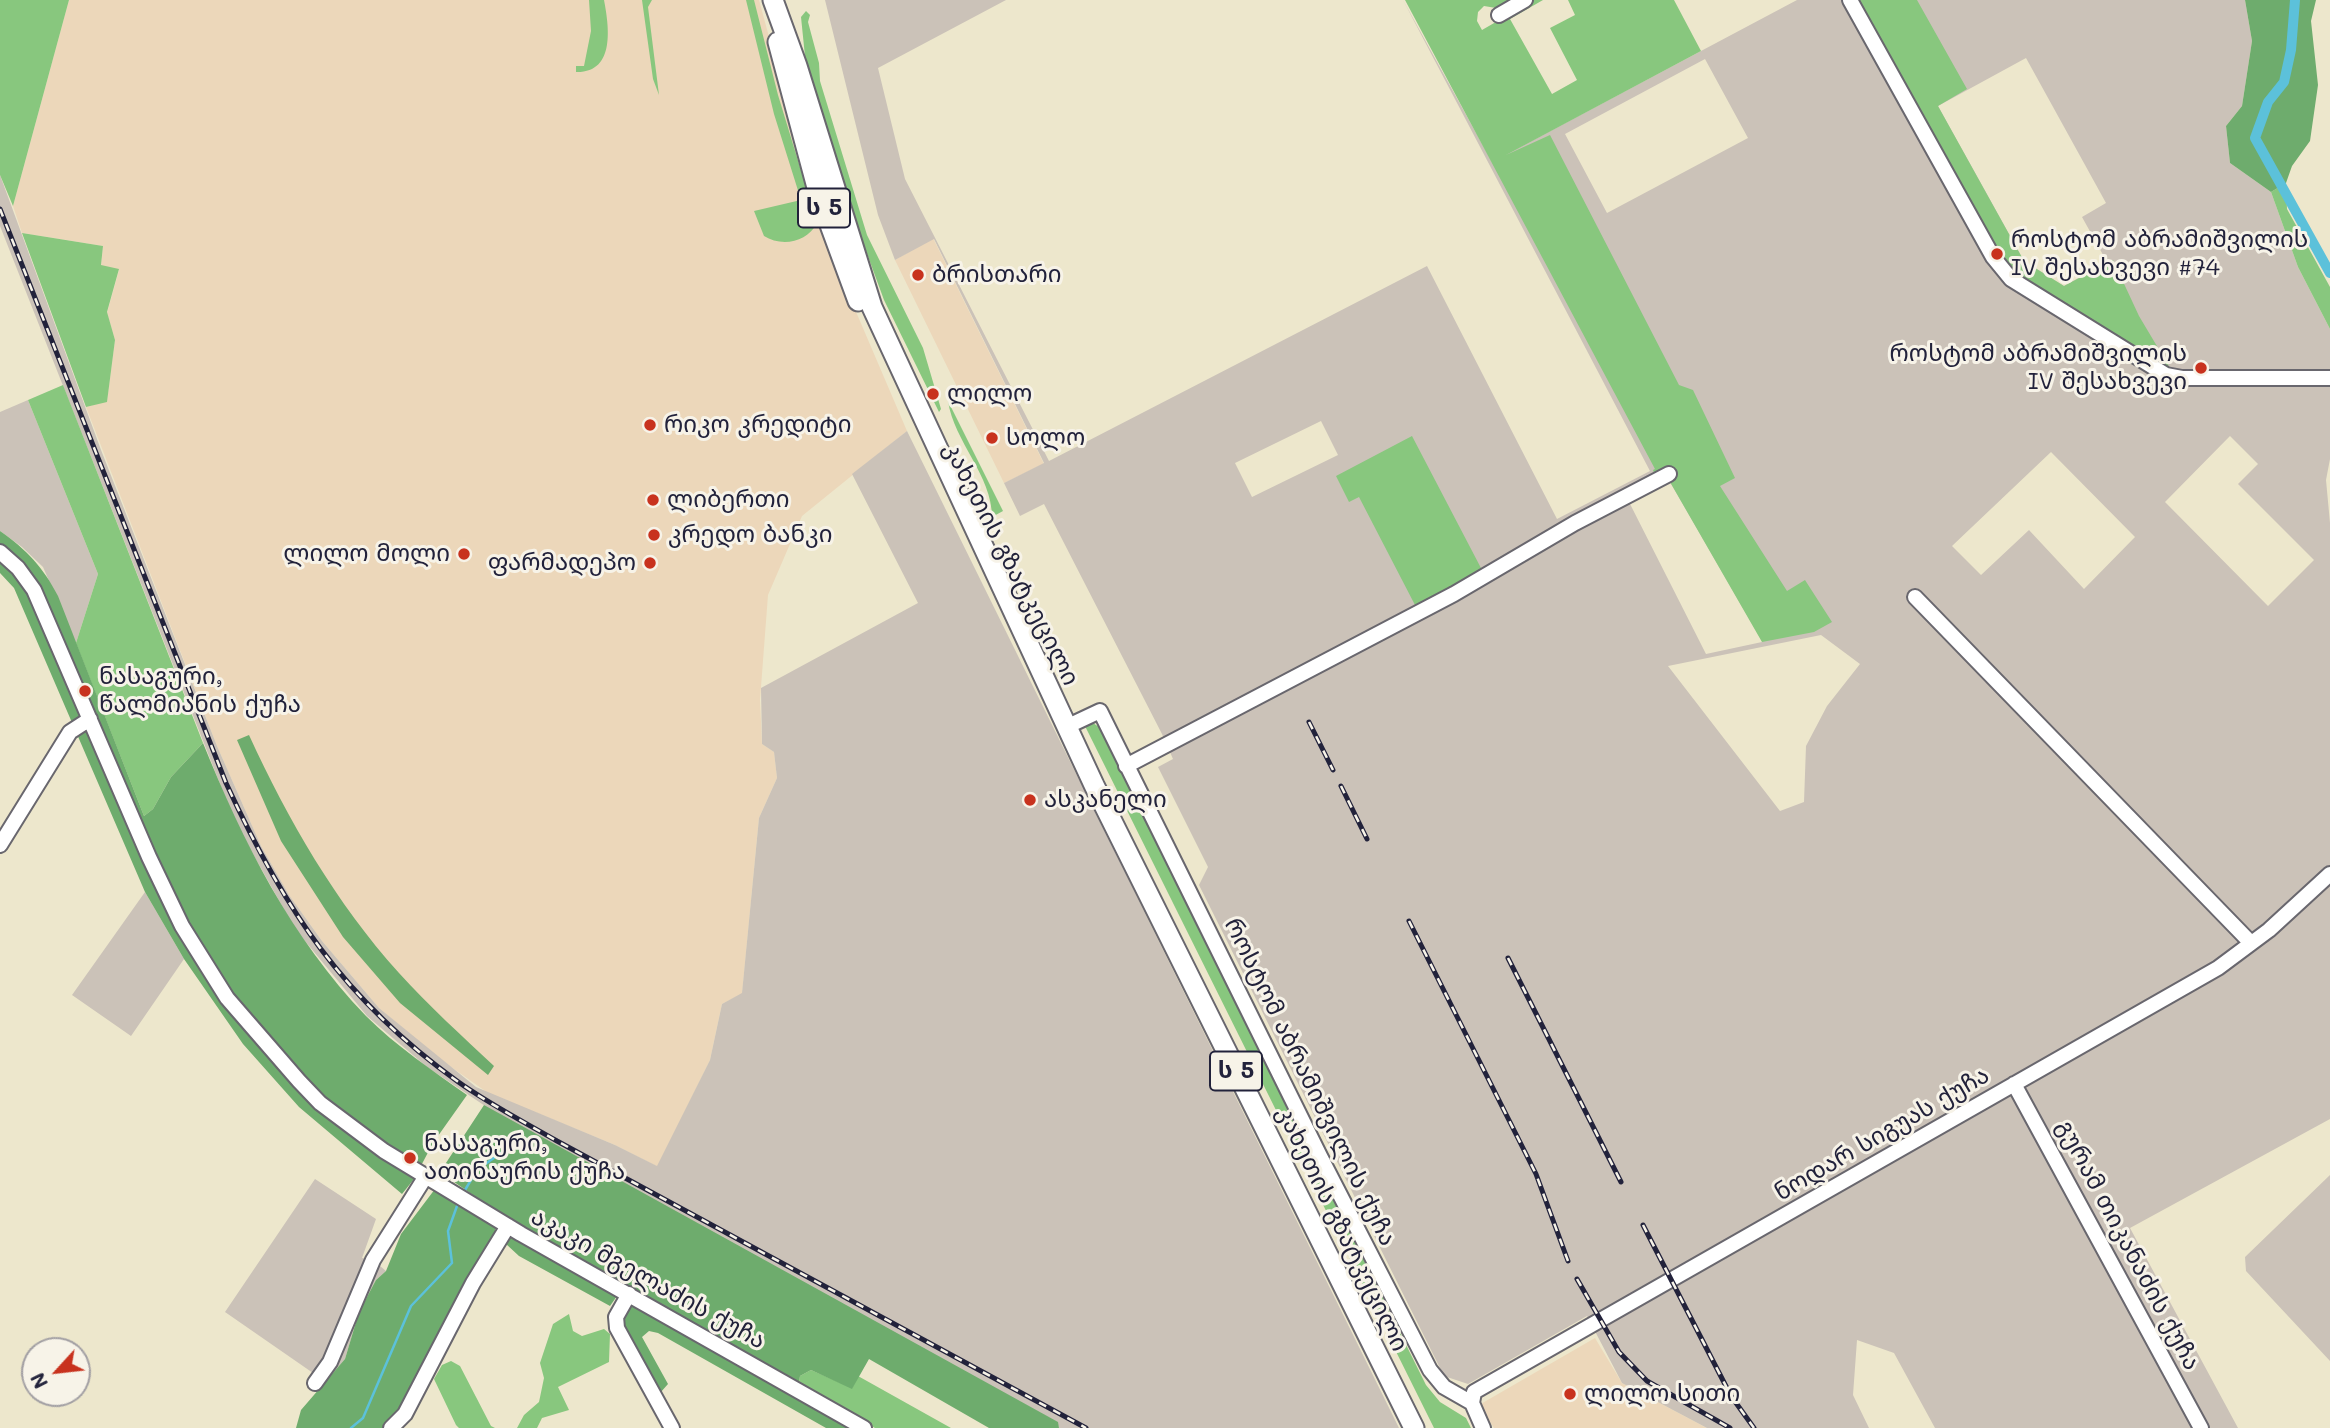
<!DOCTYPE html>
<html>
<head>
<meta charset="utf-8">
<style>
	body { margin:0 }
	#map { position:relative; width:2330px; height:1428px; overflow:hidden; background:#ede7cc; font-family:Mali,sans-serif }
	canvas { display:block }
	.north { position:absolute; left:21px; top:1337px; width:70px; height:70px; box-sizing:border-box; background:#f7f3e8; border:2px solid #a29fa3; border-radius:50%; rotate:243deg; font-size:19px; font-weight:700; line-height:28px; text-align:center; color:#22223b }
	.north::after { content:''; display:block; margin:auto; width:24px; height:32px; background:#c8321e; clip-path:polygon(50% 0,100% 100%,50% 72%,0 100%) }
</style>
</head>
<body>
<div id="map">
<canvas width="2330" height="1428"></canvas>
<div class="north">N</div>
</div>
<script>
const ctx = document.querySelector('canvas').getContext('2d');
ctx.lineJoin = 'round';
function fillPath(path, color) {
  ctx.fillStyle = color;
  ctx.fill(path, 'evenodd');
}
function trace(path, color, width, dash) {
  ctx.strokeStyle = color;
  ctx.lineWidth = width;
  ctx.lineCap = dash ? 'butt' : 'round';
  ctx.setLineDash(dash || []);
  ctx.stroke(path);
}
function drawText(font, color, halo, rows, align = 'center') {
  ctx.font = font + ' Mali,"Noto Sans Georgian",sans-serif';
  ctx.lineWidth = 6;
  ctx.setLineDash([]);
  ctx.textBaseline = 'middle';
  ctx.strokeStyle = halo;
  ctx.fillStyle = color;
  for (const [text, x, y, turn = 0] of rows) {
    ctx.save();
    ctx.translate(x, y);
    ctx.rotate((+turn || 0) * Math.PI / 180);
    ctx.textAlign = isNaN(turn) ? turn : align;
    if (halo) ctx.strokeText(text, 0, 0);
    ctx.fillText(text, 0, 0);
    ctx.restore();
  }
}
const built = new Path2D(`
	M69,0H759L796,136L842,279L907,431L802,516L768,595L760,700L762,744L774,752L777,778L759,818L742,994L722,1004L710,1060L658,1167L615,1145L488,1093L430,1052L379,1008L322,941L289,895L261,846L217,746L86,407L107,401L115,340L107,313L119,270L101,266L103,246L22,233L13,206Z
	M933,238L1044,464L1004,483L895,260Z
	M1595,1338L1622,1383L1707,1428H1494L1479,1405Z`);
const industrial = new Path2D(`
	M825,0H1006L878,68L905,179L1049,461L1427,266L1557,519L1650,471L1403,0L1492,162L1797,0H2245L2252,41L2242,106L2226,126L2230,163L2271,192L2298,267L2330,329V459L2326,480L2330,523V1119L2130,1228L2238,1428H1935L1894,1353L1857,1340L1853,1395L1869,1428H1707L1622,1383L1587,1316L1468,1384L1444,1376L1199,885L1208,867L1158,767L1173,759L1162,734L1044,504L1020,516L1004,483L1044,463L934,239L895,260L878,215ZM2026,58L2106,203L2082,217L2107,262L2064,286L2024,261L1938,106ZM1705,59L1748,138L1607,213L1565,134ZM1321,421L1338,455L1252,497L1235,463ZM2230,436L2258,464L2238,484L2314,560L2268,606L2165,502ZM2051,452L2135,537L2084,589L2029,530L1981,575L1952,546ZM1670,482L1762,641V642L1706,654L1628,500L1658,484ZM1821,635L1860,664L1827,706L1806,746L1804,802L1780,811L1668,666Z
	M0,175L101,450L217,746L261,846L289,895L322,941L379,1008L476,1087L615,1145L657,1166L710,1060L722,1004L742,993L759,818L777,778L774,752L762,744L761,688L918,603L852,474L907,431L1399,1428H1059L1057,1422L503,1118L427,1067L367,1016L295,929L235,822L0,226Z
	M28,400L98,574L76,643L43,567L22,547L0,531V412Z
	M145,892L184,959L131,1036L72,995Z
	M2330,1175V1361L2246,1271L2245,1257Z
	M315,1179L376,1219L362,1258L373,1260L386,1271L376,1280L359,1312L345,1359L326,1382L225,1312Z`);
const green = new Path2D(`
	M0,0H69L13,206L0,175Z
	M589,0H604C609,26 616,73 576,72V66H584L591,31Z
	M642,0H652L648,7L659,95L653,79Z
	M746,0H754L778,95L817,223C807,243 781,247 764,236L754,211L801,200L774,114Z
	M1405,0H1509L1496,8L1484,6L1478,12L1477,21L1482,30L1534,0H1543L1510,19L1552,94L1577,80L1550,28L1575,15L1568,0H1674L1701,51L1506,155L1550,135L1679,385L1693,390L1735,478L1720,486L1787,591L1805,580L1832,622L1814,632L1762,642L1670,482L1658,484L1653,470L1655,469Z
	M1858,0H1917L1967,89L1938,106L2024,261L2064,286L2113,260L2139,316L2170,368L2161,366L2025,279L2005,262Z
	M806,11L810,15L808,22L819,63L820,81L867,235L923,348L941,409L939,412L884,300L855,221L806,66L801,17Z
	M2286,183L2287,209L2330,287V329L2298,267L2271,192Z
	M22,233L103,246L101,265L119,269L107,312L115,340L107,402L86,407Z
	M63,385L203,743L171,777L153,809L144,816L76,643L98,574L28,400Z
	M948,401L1003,511L992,517C992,475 954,442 948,401Z
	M1412,436L1482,570L1415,605L1359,497L1349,502L1336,476Z
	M1093,723L1099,727L1426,1385L1440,1402L1466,1418L1471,1428H1434L1085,726Z
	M569,1314L573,1331L582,1336L604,1329L610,1334L609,1362L558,1387L569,1410L542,1418L537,1428H517L524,1415L539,1402L544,1378L540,1363L553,1324Z
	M451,1361L460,1366L491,1426L495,1428H459L456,1425L434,1379L442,1365Z
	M811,1370L852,1388L858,1376L951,1428H875L799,1382L800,1376Z`);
const forest = new Path2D(`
	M2245,0H2316L2311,21L2318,85L2310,141L2292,166L2286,183L2271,192L2230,163L2226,126L2242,106L2252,41Z
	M0,531C27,550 43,567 58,596L144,816L153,809L171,777L203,743C243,842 291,938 366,1016C396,1046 433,1071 467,1095L433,1143L414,1179L402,1194L299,1107L243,1044L184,959L145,892L14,588L0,573Z
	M249,735C288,820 336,903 399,973C429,1006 462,1036 494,1066L488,1075L400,1003L343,937L281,841L237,740Z
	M484,1105L1058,1422L1059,1428H989L869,1359L852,1389L811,1370L800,1376L799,1382L509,1220L447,1177L444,1166Z
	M435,1189L495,1226L496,1236L438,1333L400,1410L383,1428H296L301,1410L345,1359L359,1312L376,1280L386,1271L401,1234Z
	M508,1235L617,1296L610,1306L519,1256L506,1244Z
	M632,1305L851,1428H826L658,1333L649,1331L642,1337L668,1384L660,1393L621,1325Z`);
const stream = new Path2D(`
	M465,1190L477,1170L505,1150
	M351,1428L363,1418L411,1306L452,1263L448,1231L457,1206`);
const canal = new Path2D(`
	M2295,0L2291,50L2284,82L2268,102L2255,138L2330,273`);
const minor = new Path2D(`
	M1850,0L1993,257L2011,279L2166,375L2182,378H2330
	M1499,15L1525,0
	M0,552L18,568L34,590L149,857L182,926L227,998L299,1081L320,1103L384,1151L521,1234L864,1428
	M1915,597L2251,943
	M1066,727L1100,711L1320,1156L1430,1370L1444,1387L1472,1403
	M1126,766L1454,594L1575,523L1669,474
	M0,845L70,732L90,719
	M2014,1084L2201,1428
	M629,1294L616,1317L617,1328L672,1428
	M315,1383L330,1362L373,1260L426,1176
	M391,1428L405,1414L473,1283L508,1226
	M1483,1428L1472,1403L1474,1392L2218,968L2269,930L2330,874`);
const highway = new Path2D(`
	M773,0L797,66L872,307L1094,785L1414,1428
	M778,42L819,195L858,301`);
const rail = new Path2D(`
	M0,209L226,783C284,909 343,999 457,1081C489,1104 524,1122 557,1141L1086,1428
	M1309,722L1333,770
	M1341,786L1367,839
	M1409,921L1536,1174L1568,1261
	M1508,958L1621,1182
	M1643,1225L1731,1396L1754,1428
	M1577,1279L1619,1352L1647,1381L1730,1428`);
const markers = [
	[1997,254,7,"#c8321e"],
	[918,275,7,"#c8321e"],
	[2201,368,7,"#c8321e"],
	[933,394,7,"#c8321e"],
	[650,425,7,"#c8321e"],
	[992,438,7,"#c8321e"],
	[653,500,7,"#c8321e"],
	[654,535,7,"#c8321e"],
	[464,554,7,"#c8321e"],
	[650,563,7,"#c8321e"],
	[85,691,7,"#c8321e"],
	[1030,800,7,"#c8321e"],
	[410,1158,7,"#c8321e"],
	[1570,1394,7,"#c8321e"]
];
const shields = [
	[824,208,52],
	[1236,1071,52]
];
const shieldNames = [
	["ს 5",824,208],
	["ს 5",1236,1071]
];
const poiNames = [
	["როსტომ აბრამიშვილის",2011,240],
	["IV შესახვევი #74",2011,268],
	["ბრისთარი",932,275],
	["როსტომ აბრამიშვილის",2187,354,"right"],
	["IV შესახვევი",2187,382,"right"],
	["ლილო",947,394],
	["რიკო კრედიტი",664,425],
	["სოლო",1006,438],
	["ლიბერთი",667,500],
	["კრედო ბანკი",668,535],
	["ლილო მოლი",450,554,"right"],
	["ფარმადეპო",636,563,"right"],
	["ნასაგური,",99,677],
	["წალმიანის ქუჩა",99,705],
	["ასკანელი",1044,800],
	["ნასაგური,",424,1144],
	["ათინაურის ქუჩა",424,1172],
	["ლილო სითი",1584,1394]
];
const streetNames = [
	["კახეთის გზატკეცილი",1011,564,63],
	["როსტომ აბრამიშვილის ქუჩა",1310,1082,64],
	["ნოდარ სიგუას ქუჩა",1882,1134,-30],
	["კახეთის გზატკეცილი",1342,1229,64],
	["გურამ თიკანაძის ქუჩა",2128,1245,62],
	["აკაკი მგელაძის ქუჩა",648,1279,29]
];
fillPath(built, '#ecd7ba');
fillPath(industrial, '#cbc2b8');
fillPath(green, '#88c77e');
fillPath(forest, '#6eac6d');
trace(stream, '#5cc1da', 2.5);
trace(canal, '#5cc1da', 10);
trace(minor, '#69676e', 18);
trace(highway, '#69676e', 23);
trace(minor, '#fff', 14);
trace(highway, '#fff', 19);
trace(rail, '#22223b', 5);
trace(rail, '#f7f3e8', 2.5, [8]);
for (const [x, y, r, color] of markers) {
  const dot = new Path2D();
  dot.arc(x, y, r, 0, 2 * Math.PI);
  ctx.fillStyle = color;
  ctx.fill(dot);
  trace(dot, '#f7f3e8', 2.5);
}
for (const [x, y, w] of shields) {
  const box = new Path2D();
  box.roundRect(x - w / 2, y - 19.5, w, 39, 5);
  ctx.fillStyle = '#f7f3e8';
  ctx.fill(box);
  trace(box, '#22223b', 2);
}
drawText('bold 23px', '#22223b', null, shieldNames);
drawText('24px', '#22223b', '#f7f3e8', poiNames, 'left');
drawText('24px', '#22223b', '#f7f3e8', streetNames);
</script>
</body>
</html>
